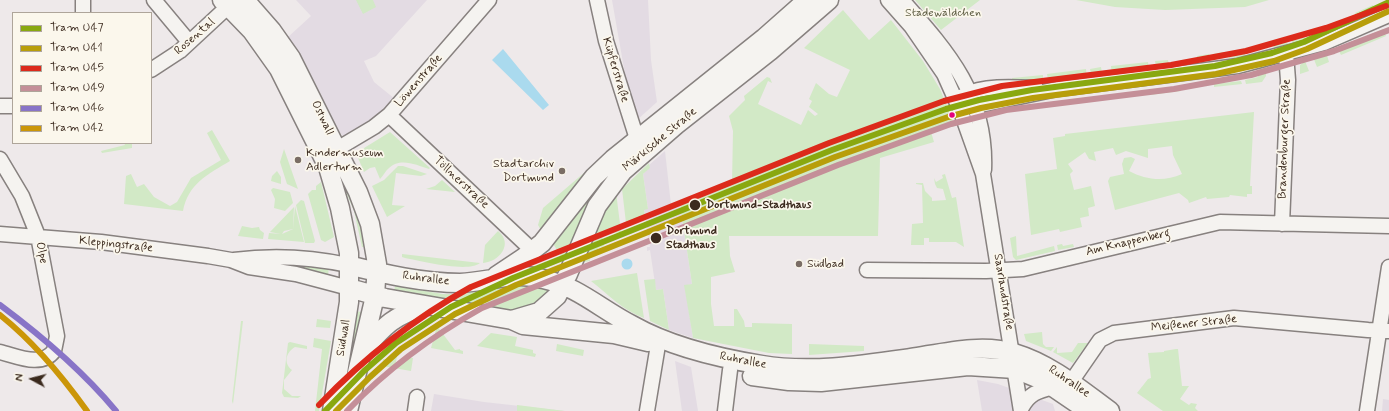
<!DOCTYPE html>
<html>
<head>
<meta charset="utf-8">
<style>
	body { margin:0 }
	#map { position:relative; width:1389px; height:411px; overflow:hidden; background:#eee9ea; font-family:Mynerve,sans-serif }
	canvas { display:block }
	.legend { position:absolute; left:12px; top:12px; width:140px; height:132px; box-sizing:border-box; background:#fbf7ec; border:1px solid #aea59a; margin:0; padding:5px 7px; list-style:none; font-size:12px; color:#3b2a1e }
	.legend li { display:flex; align-items:center; gap:8px; height:20px }
	.legend b { width:20px; border:1px solid #aea59a }
	.north { position:absolute; left:12px; top:359px; width:40px; height:40px; -webkit-text-stroke:3px #fbf7ec; paint-order:stroke; rotate:277deg; font-size:11px; font-weight:700; line-height:16px; text-align:center; color:#3b2a1e }
	.north::after { content:''; display:block; margin:auto; width:14px; height:18px; background:#3b2a1e; clip-path:polygon(50% 0,100% 100%,50% 72%,0 100%) }
</style>
</head>
<body>
<div id="map">
<canvas width="1389" height="411"></canvas>
<ul class="legend">
<li><b style="height:5px;background:#89a810"></b>Tram U47</li>
<li><b style="height:5px;background:#b89e0a"></b>Tram U41</li>
<li><b style="height:5px;background:#dc2a1b"></b>Tram U45</li>
<li><b style="height:5px;background:#c48f98"></b>Tram U49</li>
<li><b style="height:5px;background:#8874c7"></b>Tram U46</li>
<li><b style="height:5px;background:#cb9608"></b>Tram U42</li>
</ul>
<div class="north">N</div>
</div>
<script>
const ctx = document.querySelector('canvas').getContext('2d');
ctx.lineJoin = 'round';
function fillPath(path, color) {
  ctx.fillStyle = color;
  ctx.fill(path, 'evenodd');
}
function trace(path, color, width, dash) {
  ctx.strokeStyle = color;
  ctx.lineWidth = width;
  ctx.lineCap = dash ? 'butt' : 'round';
  ctx.setLineDash(dash || []);
  ctx.stroke(path);
}
function drawText(font, color, halo, rows, align = 'center') {
  ctx.font = font + ' Mynerve,sans-serif';
  ctx.lineWidth = 3.5;
  ctx.setLineDash([]);
  ctx.textBaseline = 'middle';
  ctx.strokeStyle = halo;
  ctx.fillStyle = color;
  for (const [text, x, y, turn = 0] of rows) {
    ctx.save();
    ctx.translate(x, y);
    ctx.rotate((+turn || 0) * Math.PI / 180);
    ctx.textAlign = isNaN(turn) ? turn : align;
    if (halo) ctx.strokeText(text, 0, 0);
    ctx.fillText(text, 0, 0);
    ctx.restore();
  }
}
const built = new Path2D(`
	M296,0H427L376,56L364,61L374,82L395,99L381,114L343,136L339,132L306,68L287,38L311,16Z
	M612,0H648L651,60L657,102L637,120L632,114Z
	M665,151L671,205L680,204L692,284L685,286L693,338L669,330L663,289L656,290L650,250L647,251V247H650L644,209H648L643,174L649,168V165Z
	M675,361L691,367L698,411H682Z
	M977,380L998,384L1053,404L1055,411H982Z
	M434,394L484,402L565,411H431Z
	M1383,399L1389,400V411H1382Z`);
const green = new Path2D(`
	M356,0H373L376,7L363,14Z
	M915,0H980L941,30Z
	M1076,0H1269L1245,7L1165,10L1115,7Z
	M1373,5L1377,14L1370,13L1357,19L1355,13Z
	M843,10L869,40L891,20L923,61L940,89L955,126L931,132L934,142L880,158L878,236H729L730,256L735,272L711,277V304L714,326H734V309H737L744,321L745,327H752V323L792,324V354L769,353L693,338L684,285L692,284L680,204L715,192V187H727L728,183H732L733,131L729,116L745,100L744,96L767,77L770,78L772,83L768,81L758,104L801,125L808,110L815,116L818,114L809,107L812,101L809,99L816,83L829,94L837,97L850,70L804,48Z
	M1337,21L1339,26L1325,32L1323,27Z
	M1319,28L1322,35L1311,41L1308,33Z
	M1383,29L1386,36L1341,55L1338,49Z
	M1303,34L1306,41L1293,46L1291,38Z
	M1286,39L1289,47L1275,51L1273,44Z
	M1244,50L1246,59C1239,60 1235,56 1229,58L1228,52Z
	M1223,52L1224,58L1214,60L1213,54Z
	M1326,52L1329,62L1317,67L1313,57Z
	M1209,54L1210,61L1197,62V56Z
	M1168,60L1169,66L1156,67L1155,61Z
	M1305,61L1309,71L1300,74V65Z
	M1148,62L1149,70H1143V74L1112,77L1111,66Z
	M1266,65V76L1262,82L1246,84L1245,80L1258,77L1257,70Z
	M1101,67L1103,79H1092L1090,69Z
	M1086,69L1087,79L1048,80L1047,74Z
	M1043,75V80L1013,82L1012,78Z
	M1241,81L1242,84L1214,87V84Z
	M1181,89V91L1150,95V92Z
	M1016,102L1017,108L1028,107V109L999,112L998,106Z
	M1063,103V105L1030,109V107Z
	M1254,112L1250,186H1252V194H1247V197L1230,195L1229,197L1207,199L1206,197L1189,203L1188,200L1179,193L1115,210L1108,181L1110,177L1124,174L1122,164L1124,158L1131,157L1135,159L1129,171C1146,180 1164,182 1182,174L1173,155L1172,146L1148,149V158L1126,151L1116,155L1113,148L1094,152L1096,161L1089,159L1085,152L1068,164L1073,171L1070,174L1074,190L1091,186L1095,206L1088,208L1089,216L1080,218L1082,227L1060,232L1059,229L1031,235L1025,174L1057,169L1053,138L1065,136V134Z
	M212,130L230,161C208,174 188,184 183,211L124,204L126,176L131,174L137,187L144,184L154,197L170,206L177,202L191,178L221,160L207,133Z
	M390,132L430,168L429,169C417,165 400,157 389,168C385,171 384,175 380,179L375,167L370,168L364,172L356,153Z
	M124,143H132V148L102,153L101,151L125,145Z
	M284,149L298,189L287,184L280,162Z
	M649,163L650,168L643,174L648,209L644,210L646,220L626,223L622,189Z
	M398,166H403L427,174L421,176L396,173L392,205L405,206L387,217L372,186L384,180Z
	M592,166L593,167L542,232L538,225L543,208Z
	M612,168L567,266L552,242Z
	M277,171L281,177V184L271,181L272,176Z
	M341,174L355,203L368,247H362L354,211L339,176Z
	M945,174L952,198L956,197L964,247L956,242H929V238H924V245H911L912,224L923,223L922,185L916,184V183H923L925,191L932,198V201L946,200L943,189L937,188L935,184L934,178L936,182L943,178L942,175Z
	M442,180L455,192L426,189L435,186Z
	M321,182L334,237L325,242L321,240L308,194L312,190H316V186Z
	M273,188L290,192L293,203L285,211L274,208L275,199L271,190Z
	M616,192L621,232L602,235L604,246L598,248V252L589,254L590,261L578,263L591,227Z
	M301,200L304,201L315,241L314,243H305L296,205Z
	M295,206L304,242L268,239L269,233L281,234L270,232L294,207L293,229L284,231L282,234L293,229Z
	M242,226L252,228L259,227L260,230L264,233L263,239L238,236Z
	M498,231C514,244 499,262 483,263L485,245Z
	M1016,236L1017,256L1054,246L1055,251L1016,260L1013,257L1010,238Z
	M1062,244L1063,246L1073,244L1074,247L1058,250L1057,245Z
	M402,254L480,263C468,273 421,261 405,258L402,257Z
	M283,261L329,267L328,275L289,266L266,264Z
	M637,273L644,318C622,310 609,295 591,281Z
	M655,279L656,290L663,289L669,330L650,321L644,280Z
	M506,285L533,286L553,291L543,302L518,311L394,291L395,286L443,294H459Z
	M355,311L361,312L360,319L347,372Z
	M317,319L331,321L330,328L316,327Z
	M241,321H243L233,404L232,401Z
	M437,326L455,350L460,349V350L463,351V354L431,348Z
	M1042,332L1043,344L1046,347H1054L1051,351L1026,341L1024,334Z
	M491,333L517,337L515,346L533,350V353L536,354L535,357L477,346Z
	M314,338L331,341L319,411H309H315L322,349L313,347Z
	M290,342L307,346V349L295,347C286,352 283,363 292,370L284,380V389L292,396H301L298,398L284,397L282,393L288,343Z
	M1078,343H1088L1073,363L1053,352L1057,347V353L1072,352Z
	M557,344L584,350L583,356L556,351Z
	M809,344L864,346V351L809,355Z
	M1176,349H1178L1182,386H1189L1180,399L1189,405L1191,403L1197,404L1195,408L1198,411H1163L1137,393L1148,379L1151,378L1148,353L1164,352V351Z
	M392,356H397L396,362L403,363L404,357L413,358L411,371L382,366L383,359L391,360Z
	M517,405L565,411H517Z`);
const water = new Path2D(`
	M503,49L549,105L543,110L492,60Z
	M621.5 264a5.5 5.5 0 1 1 11 0a5.5 5.5 0 1 1-11 0Z`);
const minor = new Path2D(`
	M83,0V13
	M154,0L189,42
	M597,0L606,41L637,139
	M888,0L911,26L944,74L961,112L983,174L1021,411
	M902,0C948,52 987,95 984,170
	M151,70L180,51L235,0
	M964,95C984,85 1014,87 1036,88
	M956,99L976,106L1057,89L1238,66L1324,43L1389,15
	M0,106H13
	M389,115L533,251
	M337,149L374,127L389,115L489,0
	M0,159L22,196L38,236L57,336L54,351C41,368 17,356 0,352
	M1282,224L1288,80L1286,54
	M0,234L101,242L208,256L231,260L249,267L296,274L349,288
	M234,260C271,255 311,257 348,265
	M867,270L986,271L1023,269L1220,222L1389,226
	M1071,382L1100,340L1114,333L1234,318L1368,330L1389,331
	M1021,409C1029,393 1038,391 1054,387
	M415,411L417,397
	M647,411L658,345
	M725,411L730,370
	M1367,411L1389,267`);
const major = new Path2D(`
	M222,0L252,31L279,69L328,167L340,208L349,253V302L332,411
	M245,0L272,31L291,58L358,192L370,224L377,264L375,296L348,411
	M348,265C384,274 423,283 460,283C489,282 513,271 543,279C577,286 602,310 632,325C671,347 718,358 762,365C811,373 862,365 911,358C943,353 982,343 1014,353C1051,364 1080,389 1110,411
	M496,276L523,258L542,243L594,177L613,159L764,38L807,0
	M349,288L385,298L512,320L523,325L614,334L648,342
	M512,320L539,312L557,296L568,274L597,206L623,171L676,125L770,51L829,0
	M365,348C386,324 394,316 425,306
	M752,376L789,381L821,382L968,366L1015,369L1044,381L1088,411`);
const tram1 = new Path2D(`
	M325,411L364,371L396,343L451,307L513,278L832,150L946,109L979,100L1032,90L1215,66L1272,53L1304,42L1389,2`);
const tram2 = new Path2D(`
	M336,411L370,377L401,349L455,314L516,285L835,157L948,117L981,108L1033,98L1216,74L1274,61L1307,49L1389,11`);
const tram3 = new Path2D(`
	M319,405C364,358 413,319 471,287L829,143L944,101L1002,86L1171,65L1246,51L1326,28L1386,6`);
const tram4 = new Path2D(`
	M347,411C387,369 432,336 482,308L838,165L951,124L1006,110L1174,89L1251,75L1334,51L1389,30`);
const tram5 = new Path2D(`
	M0,305C43,337 82,370 116,411`);
const tram6 = new Path2D(`
	M0,315C34,342 62,376 87,411`);
const markers = [
	[952,115,3.5,"#e5007d"],
	[298,160,4,"#7a6d65"],
	[562,171,4,"#7a6d65"],
	[695,205,6,"#3b2a1e"],
	[656,238,6,"#3b2a1e"],
	[799,264,4,"#7a6d65"]
];
const parkNames = [
	["Stadewäldchen",943,13]
];
const streetNames = [
	["Rosental",195,37,-41],
	["Küpferstraße",615,70,73],
	["Löwenstraße",419,81,-49],
	["Ostwall",322,118,64],
	["Brandenburger Straße",1285,139,-88],
	["Märkische Straße",660,140,-40],
	["Töllnerstraße",461,183,43],
	["Am Knappenberg",1128,243,-13],
	["Kleppingstraße",116,245,6],
	["Olpe",41,253,79],
	["Ruhrallee",426,279,7],
	["Saarlandstraße",1003,292,81],
	["Meißener Straße",1194,324,-6],
	["Südwall",344,338,-81],
	["Ruhrallee",743,361,11],
	["Ruhrallee",1069,382,34]
];
const poiNames = [
	["Kindermuseum",306,153],
	["Adlerturm",306,167],
	["Stadtarchiv",554,164,"right"],
	["Dortmund",554,178,"right"],
	["Südbad",807,264]
];
const stopNames = [
	["Dortmund-Stadthaus",706,205],
	["Dortmund",666,231],
	["Stadthaus",666,245]
];
fillPath(built, '#e3dbe3');
fillPath(green, '#d2e9c6');
fillPath(water, '#aadaee');
trace(minor, '#87817f', 17);
trace(major, '#87817f', 21);
trace(minor, '#f5f3f0', 14);
trace(major, '#f5f3f0', 18);
trace(tram1, '#89a810', 6);
trace(tram2, '#b89e0a', 6);
trace(tram3, '#dc2a1b', 6);
trace(tram4, '#c48f98', 6);
trace(tram5, '#8874c7', 6);
trace(tram6, '#cb9608', 6);
for (const [x, y, r, color] of markers) {
  const dot = new Path2D();
  dot.arc(x, y, r, 0, 2 * Math.PI);
  ctx.fillStyle = color;
  ctx.fill(dot);
  trace(dot, '#fbf7ec', 1.5);
}
drawText('12px', '#5b5a40', '#fbf7ec', parkNames);
drawText('12px', '#3b2a1e', '#fbf7ec', streetNames);
drawText('12px', '#3b2a1e', '#fbf7ec', poiNames, 'left');
drawText('bold 12px', '#3b2a1e', '#fbf7ec', stopNames, 'left');
</script>
</body>
</html>
